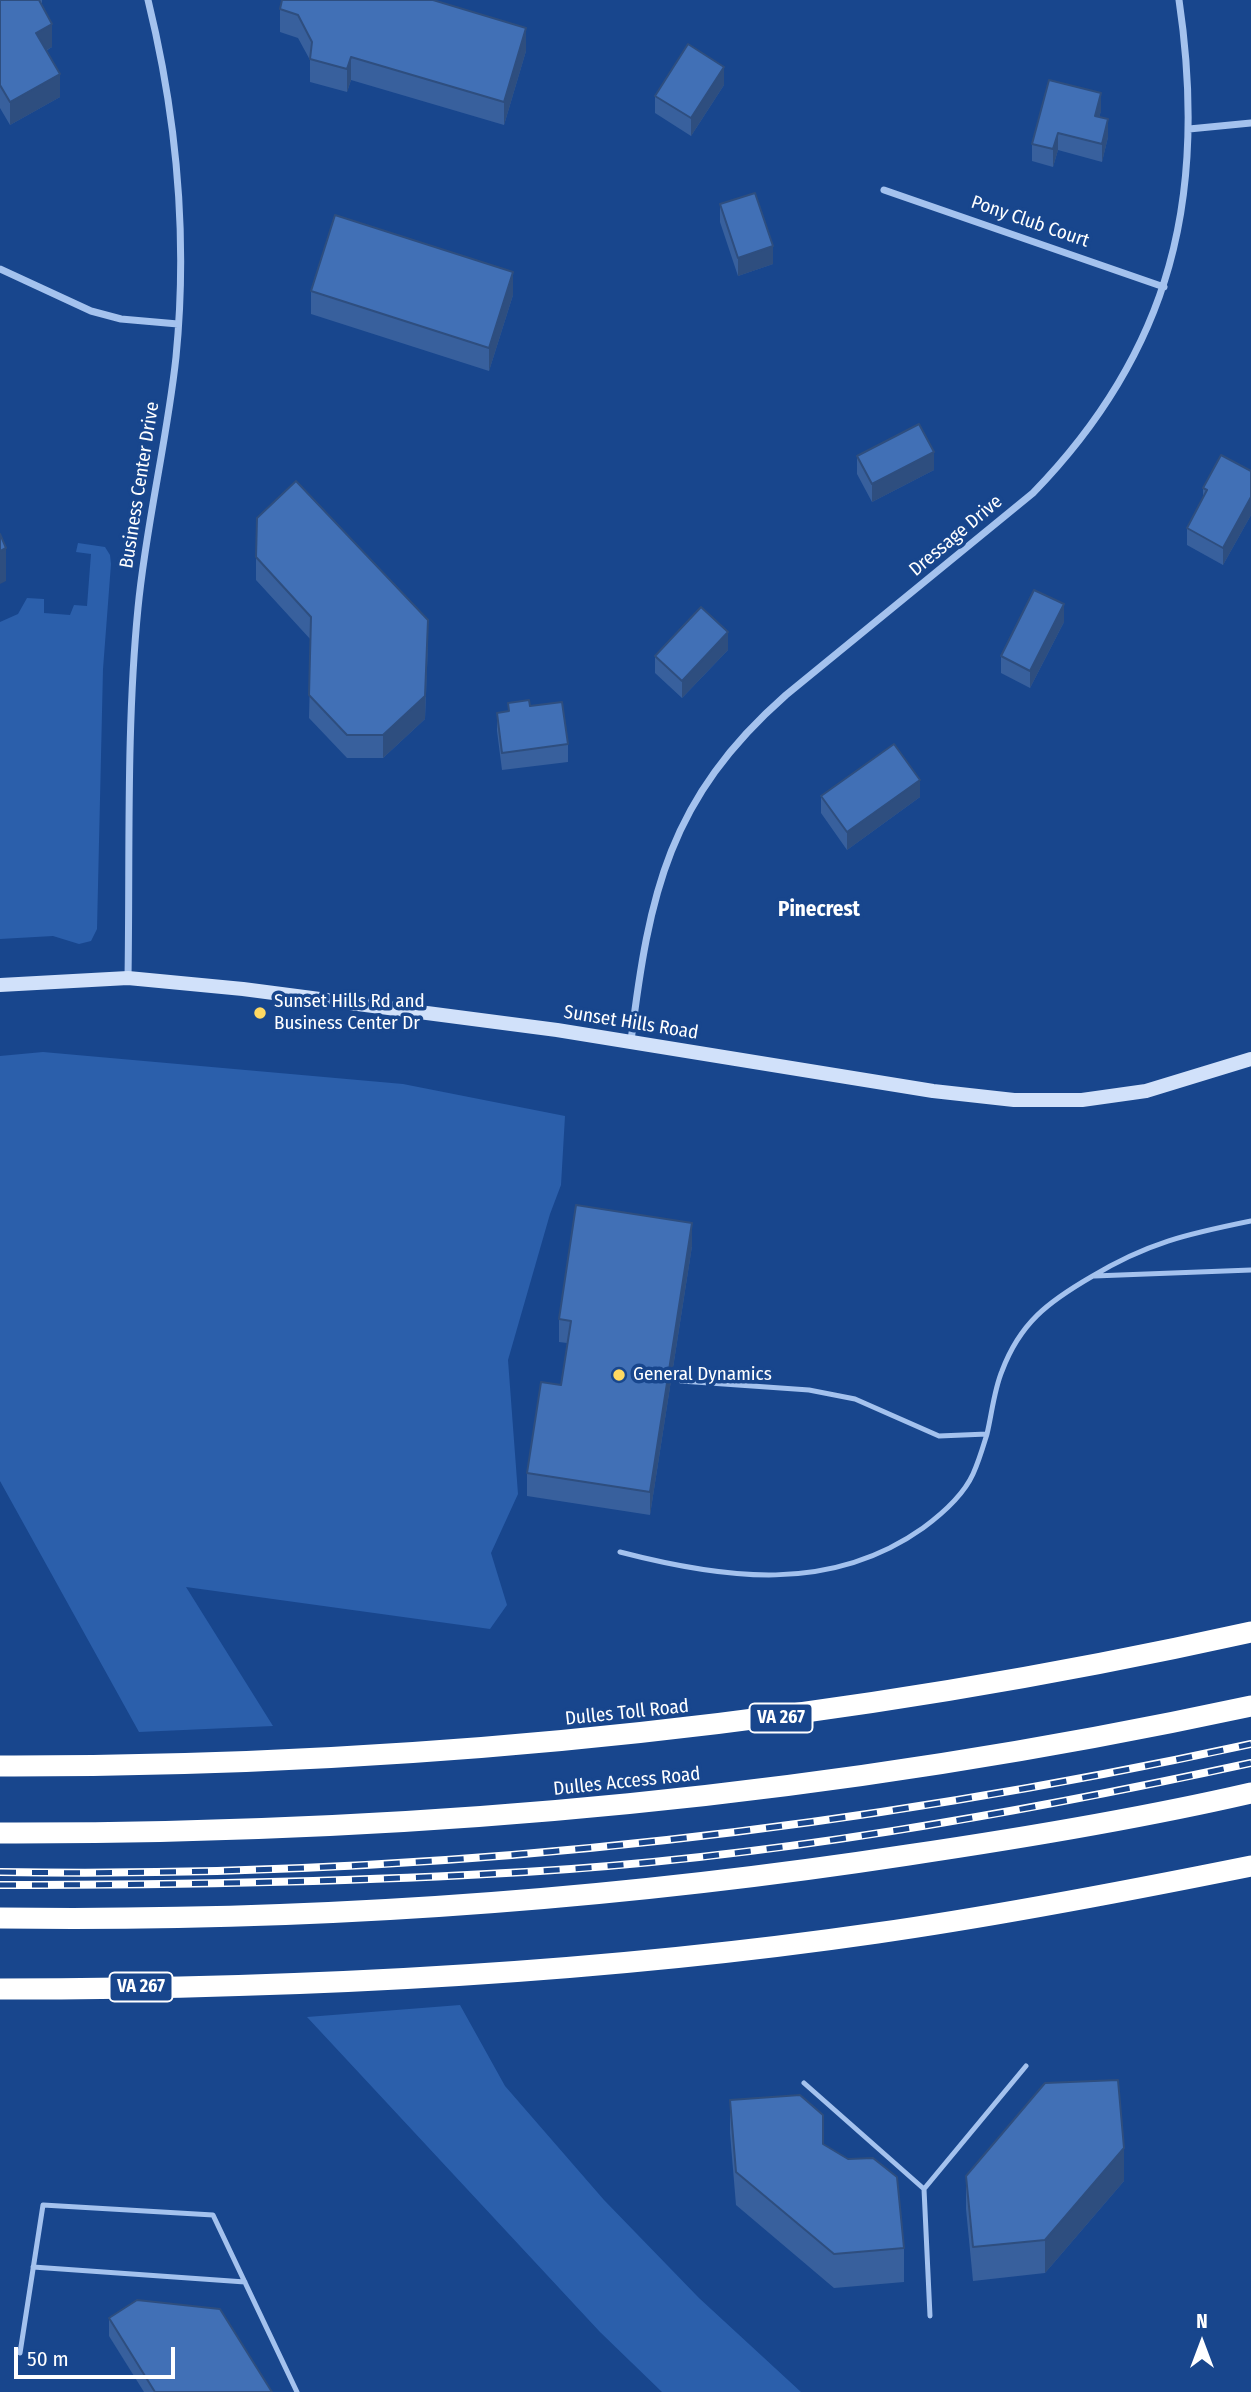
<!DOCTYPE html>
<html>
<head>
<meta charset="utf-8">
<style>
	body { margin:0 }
	#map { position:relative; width:1251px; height:2392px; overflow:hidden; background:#18468d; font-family:"Fira Sans Condensed",sans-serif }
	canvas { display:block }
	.north { position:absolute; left:1167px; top:2308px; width:70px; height:70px; -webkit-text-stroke:5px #18468d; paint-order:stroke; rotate:0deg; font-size:19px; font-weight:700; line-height:28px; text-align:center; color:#fff }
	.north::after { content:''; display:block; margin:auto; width:24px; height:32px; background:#fff; clip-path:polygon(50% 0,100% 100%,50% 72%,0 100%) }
	.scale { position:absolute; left:14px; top:2347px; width:161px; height:32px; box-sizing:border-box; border:4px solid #fff; border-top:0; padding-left:9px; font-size:21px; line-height:24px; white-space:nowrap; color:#fff; -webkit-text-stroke:5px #18468d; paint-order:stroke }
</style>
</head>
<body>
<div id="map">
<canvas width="1251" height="2392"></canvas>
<div class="north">N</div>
<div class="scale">50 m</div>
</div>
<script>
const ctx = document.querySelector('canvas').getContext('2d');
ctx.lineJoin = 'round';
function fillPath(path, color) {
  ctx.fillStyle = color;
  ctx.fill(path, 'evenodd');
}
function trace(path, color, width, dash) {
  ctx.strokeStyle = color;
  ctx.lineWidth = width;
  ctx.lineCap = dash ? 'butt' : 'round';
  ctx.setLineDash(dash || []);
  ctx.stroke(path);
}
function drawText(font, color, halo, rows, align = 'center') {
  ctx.font = font + ' "Fira Sans Condensed",sans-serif';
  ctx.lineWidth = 7;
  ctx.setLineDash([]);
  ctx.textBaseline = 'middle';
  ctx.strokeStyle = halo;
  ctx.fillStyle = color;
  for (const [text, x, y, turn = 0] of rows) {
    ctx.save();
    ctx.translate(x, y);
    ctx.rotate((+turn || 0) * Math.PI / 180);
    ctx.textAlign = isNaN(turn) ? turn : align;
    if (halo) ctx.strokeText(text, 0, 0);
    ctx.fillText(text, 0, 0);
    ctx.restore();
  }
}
const green = new Path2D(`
	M78,543L105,547L110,555L111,564L103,669L97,929L91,941L79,944L53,936L0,939V622L18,614L27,598L44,599V613L70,615L74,605L87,606L91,554L76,552Z
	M43,1052L403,1084L565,1116L561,1185L550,1214L508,1360L518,1494L491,1553L507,1605L490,1629L186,1587L273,1726L139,1732L0,1481V1056Z
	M460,2005L505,2086L604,2200L699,2298L801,2392H662L600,2332L307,2017Z`);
const service = new Path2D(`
	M1094,1276L1251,1270
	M681,1381L809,1390L855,1399L939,1436L987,1434C992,1413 994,1390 1002,1371C1020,1323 1048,1302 1091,1277C1147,1243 1187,1234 1251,1221
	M620,1552C724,1579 830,1594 923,1528C942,1514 963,1496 973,1474C979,1461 983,1447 987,1434
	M804,2083L924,2189
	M33,2267L245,2282
	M930,2316L924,2189L1026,2066
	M20,2353L43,2205L213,2215L297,2392`);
const minor = new Path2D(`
	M1189,129L1251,123
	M884,190L1164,287
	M0,269L91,311L121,319L178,324
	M128,978C130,855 126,730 138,608C146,524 167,441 176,357C188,235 177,118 148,0
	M631,1041C649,893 669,798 786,695L1033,493C1172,350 1208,195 1179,0`);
const secondary = new Path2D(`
	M0,985L128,978L243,989L557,1030L933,1091L1014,1100H1082L1146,1091L1251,1059`);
const motorway = new Path2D(`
	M0,1766C424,1767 837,1724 1251,1632
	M0,1833C427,1834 833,1796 1251,1706
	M0,1918C304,1922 607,1901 908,1855C1023,1838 1138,1819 1251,1793
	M0,1989C293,1989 587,1975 877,1933C1003,1915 1127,1891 1251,1866`);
const rail = new Path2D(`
	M0,1872C420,1879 841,1833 1251,1744
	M0,1885C175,1885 351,1882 525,1872C766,1858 1015,1814 1251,1763`);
const wall = new Path2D(`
	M0,0H42V3L41,4L52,47L46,51L60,97L10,125L0,108Z
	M280,9L526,51L504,125L351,80L347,92L310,82V60L298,38L280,32Z
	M724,85L691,136L655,113V96Z
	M1101,111L1099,117L1108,137L1102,162L1058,150L1053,167L1032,161V144Z
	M720,204L773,264L738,276L720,222Z
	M311,291L513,295L489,371L311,314Z
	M857,456L934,470L872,502L857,474Z
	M1251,471V515L1223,565L1187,545V528L1203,498V488Z
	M256,557L428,643L425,719L383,758H347L309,718L311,640L256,580Z
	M1064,622L1030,688L1001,673V656Z
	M728,650L682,698L655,673V656Z
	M508,703L530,706L568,744V762L502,770L497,731V713L508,712Z
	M821,796L920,797L847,850L821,813Z
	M692,1246L650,1515L527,1496V1473L561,1385L567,1343L559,1342V1319Z
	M730,2100L823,2144L904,2248V2282L834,2288L736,2205L730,2133Z
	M966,2176L1124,2181L1045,2273L973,2281L966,2209Z
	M109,2318L272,2392H144L109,2336Z`);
const shadedWall = new Path2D(`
	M52,24V47L36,56V33Z
	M526,28V51L504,125V102Z
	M351,57V80L347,92V69Z
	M724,67V85L691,136V118Z
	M60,74V97L10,125V102Z
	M1101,93V111L1095,133V116Z
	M1108,119V137L1102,162V144Z
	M1058,133V150L1053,167V149Z
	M773,246V264L738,276V258Z
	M513,272V295L489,371V348Z
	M934,452V470L872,502V484Z
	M1251,497V515L1223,565V548Z
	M6,548V581L0,584V551Z
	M1064,604V622L1030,688V671Z
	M428,620L425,719L383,758V735Z
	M728,632V650L682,698V681Z
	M920,780V797L847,850V832Z
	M692,1223V1246L650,1515V1492Z
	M1124,2148V2181L1045,2273V2240Z`);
const building = new Path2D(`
	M0,0H39L52,24L36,33L60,74L10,102L0,85Z
	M282,0H433L526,28L504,102L351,57L347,69L310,59L312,42L298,15L280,9Z
	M688,44L724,67L691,118L655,96Z
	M1049,80L1101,93L1095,116L1108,119L1102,144L1058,133L1053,149L1032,144Z
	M755,193L773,246L738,258L720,204Z
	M335,215L513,272L489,348L311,291Z
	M919,424L934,452L872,484L857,456Z
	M1221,455L1251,471V497L1223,548L1187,528L1207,490L1203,488Z
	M296,481L428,620L425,696L383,735H347L309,695L311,617L256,557L257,518Z
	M0,534L6,548L0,551Z
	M1034,590L1064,604L1030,671L1001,656Z
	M701,607L728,632L682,681L655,656Z
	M529,700L530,706L562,702L568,744L502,753L497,713L509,711L508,703Z
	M894,744L920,780L847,832L821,796Z
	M576,1205L692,1223L650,1492L527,1473L541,1382L561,1385L571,1321L559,1319Z
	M1118,2080L1124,2148L1045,2240L973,2247L966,2176L1045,2083Z
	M800,2095L823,2115V2144L848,2159L873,2158L897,2177L904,2248L834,2254L736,2172L730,2100Z
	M137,2300L220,2309L272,2392H155L109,2318Z`);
const markers = [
	[260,1013,7,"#ffd962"],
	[619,1375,7,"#ffd962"]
];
const shields = [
	[781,1718,63],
	[141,1987,63]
];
const shieldNames = [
	["VA 267",781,1718],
	["VA 267",141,1987]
];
const streetNames = [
	["Pony Club Court",1030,222,19],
	["Business Center Drive",140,485,-81],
	["Dressage Drive",956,536,-40],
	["Sunset Hills Road",631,1023,9],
	["Dulles Toll Road",627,1713,-6],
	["Dulles Access Road",627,1782,-6]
];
const poiNames = [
	["Sunset Hills Rd and",274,1002],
	["Business Center Dr",274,1024],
	["General Dynamics",633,1375]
];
const neighbourhoodNames = [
	["Pinecrest",819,910]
];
fillPath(green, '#2b5fab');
trace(service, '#a4c2ee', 5);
trace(minor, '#a4c2ee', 7);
trace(secondary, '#d1e1fa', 14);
trace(motorway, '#fff', 21);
trace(rail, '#fff', 8);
trace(rail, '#18468d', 5, [16]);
fillPath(wall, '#38609d');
fillPath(shadedWall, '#2e4e7f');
fillPath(building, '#4170b6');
trace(building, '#2e4e7f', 2);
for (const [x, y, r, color] of markers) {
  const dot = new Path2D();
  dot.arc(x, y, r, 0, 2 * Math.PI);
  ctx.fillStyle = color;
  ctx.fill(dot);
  trace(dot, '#18468d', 2.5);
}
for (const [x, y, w] of shields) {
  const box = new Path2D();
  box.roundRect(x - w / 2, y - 14.5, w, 29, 5);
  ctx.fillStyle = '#18468d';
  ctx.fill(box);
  trace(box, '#fff', 2);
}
drawText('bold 18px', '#fff', null, shieldNames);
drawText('19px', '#fff', '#18468d', streetNames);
drawText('19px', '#fff', '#18468d', poiNames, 'left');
drawText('bold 21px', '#fff', '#18468d', neighbourhoodNames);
</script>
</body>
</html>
